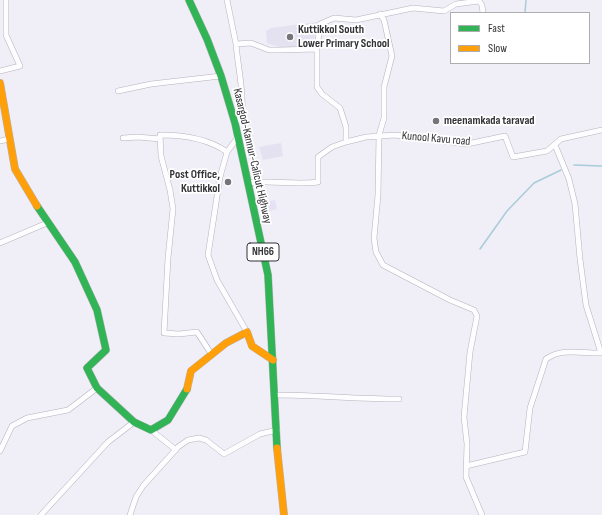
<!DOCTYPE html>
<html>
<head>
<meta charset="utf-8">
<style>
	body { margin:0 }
	#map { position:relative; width:602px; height:515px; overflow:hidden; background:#f0eef6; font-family:"Sofia Sans Condensed",sans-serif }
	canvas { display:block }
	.legend { position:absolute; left:450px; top:12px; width:140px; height:52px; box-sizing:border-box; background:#fff; border:1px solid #adadaf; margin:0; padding:5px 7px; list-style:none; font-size:12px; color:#323237 }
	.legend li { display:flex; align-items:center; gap:8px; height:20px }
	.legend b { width:20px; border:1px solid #adadaf }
</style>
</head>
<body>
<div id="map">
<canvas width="602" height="515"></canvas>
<ul class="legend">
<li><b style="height:5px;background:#30b455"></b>Fast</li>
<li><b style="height:5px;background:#ff9f0a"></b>Slow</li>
</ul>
</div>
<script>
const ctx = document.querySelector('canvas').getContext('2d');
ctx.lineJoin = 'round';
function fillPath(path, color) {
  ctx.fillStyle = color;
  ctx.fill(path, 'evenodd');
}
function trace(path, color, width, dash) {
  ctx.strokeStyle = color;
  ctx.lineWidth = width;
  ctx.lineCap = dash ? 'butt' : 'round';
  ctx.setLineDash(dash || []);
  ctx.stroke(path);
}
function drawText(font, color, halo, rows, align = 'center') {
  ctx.font = font + ' "Sofia Sans Condensed",sans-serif';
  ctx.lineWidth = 3.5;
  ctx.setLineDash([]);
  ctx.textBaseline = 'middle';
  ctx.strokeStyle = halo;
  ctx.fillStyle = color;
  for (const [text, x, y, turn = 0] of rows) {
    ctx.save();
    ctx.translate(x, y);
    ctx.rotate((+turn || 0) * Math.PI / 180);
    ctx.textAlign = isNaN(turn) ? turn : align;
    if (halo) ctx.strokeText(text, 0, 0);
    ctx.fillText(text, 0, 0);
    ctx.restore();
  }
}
const built = new Path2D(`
	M317,22L313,45L281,48L267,43L266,31L271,28Z
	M281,143L283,156L263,160L259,147Z`);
const industrial = new Path2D(`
	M275,200L277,209L267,212L264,202Z`);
const stream = new Path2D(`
	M525,13L526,0
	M574,165L602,166
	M480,249L507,211L534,183L561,170`);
const street = new Path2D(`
	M227,0L236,44
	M380,14L384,20L392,56L384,87V118L379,135L378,195L374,238L376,252L383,265L450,300L474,310L477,316L470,352L464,417L467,444L466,477L482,515
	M317,49L320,24L334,18L356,20L413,8L444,11L456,4L479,1L482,5L483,13
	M0,71L20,66L6,35V0
	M118,91L151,84L221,76
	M235,123L242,115C244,91 238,68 236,44L251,43L269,50H279L317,49V87L322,94L340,108L346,127V142L332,147L318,157V182C295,185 271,180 248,183
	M238,137L227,152L220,177L208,255L217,280L247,332
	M123,138L138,137L160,139
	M0,141L9,139
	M346,142L366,137L395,135L467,144L505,136L513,157L547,151L561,139L602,130
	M555,145L569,179L575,204L580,259L586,305L601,353
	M0,243L47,223
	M212,355L197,332L179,334L164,333L168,258L173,209L170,190L161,156L160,135C182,135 209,139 227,152
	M274,395C316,395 357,399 399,399
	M151,430L176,450
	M0,451L12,426L27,418L68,410L97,388
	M466,466L525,452L530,408L546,359C562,347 584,354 602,353
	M41,515L108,442L134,422
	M130,515L136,497L143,486L178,447L188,440L199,438L206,440L224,454L260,434L277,430`);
const fast = new Path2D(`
	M189,0L207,39L221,76L235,123L268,275L277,448
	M37,206L75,262L97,310L106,350L87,368L97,388L134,422L151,430L168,420L187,389`);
const slow = new Path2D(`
	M0,83L15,169L37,206
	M187,389L191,371L226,343L247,332L252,346L273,360
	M277,448L284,515`);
const markers = [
	[290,37,4,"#74747a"],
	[436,121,4,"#74747a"],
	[228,182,4,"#74747a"]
];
const shields = [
	[263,252,32]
];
const shieldNames = [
	["NH66",263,252]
];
const poiNames = [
	["Kuttikkol South",298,30],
	["Lower Primary School",298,44],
	["meenamkada taravad",444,121],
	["Post Office,",220,175,"right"],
	["Kuttikkol",220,189,"right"]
];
const streetNames = [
	["Kunool Kavu road",436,139,5],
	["Kasargod-Kannur-Calicut Highway",252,156,77]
];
fillPath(built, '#e4e2f1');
fillPath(industrial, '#e5e3f3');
trace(stream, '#a8ccd9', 1.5);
trace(street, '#b5b3ba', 6);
trace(fast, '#b5b3ba', 8);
trace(slow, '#b5b3ba', 8);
trace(street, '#fdfcfe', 5);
trace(fast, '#30b455', 7);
trace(slow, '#ff9f0a', 7);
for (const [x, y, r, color] of markers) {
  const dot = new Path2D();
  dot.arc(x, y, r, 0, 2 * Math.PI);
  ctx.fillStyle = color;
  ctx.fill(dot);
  trace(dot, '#fff', 1.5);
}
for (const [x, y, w] of shields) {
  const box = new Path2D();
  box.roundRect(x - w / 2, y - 9, w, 18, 3);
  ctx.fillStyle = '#fff';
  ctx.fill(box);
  trace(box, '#323237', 1);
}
drawText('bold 11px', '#323237', null, shieldNames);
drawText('bold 12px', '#323237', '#fff', poiNames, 'left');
drawText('12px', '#323237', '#fff', streetNames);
</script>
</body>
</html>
